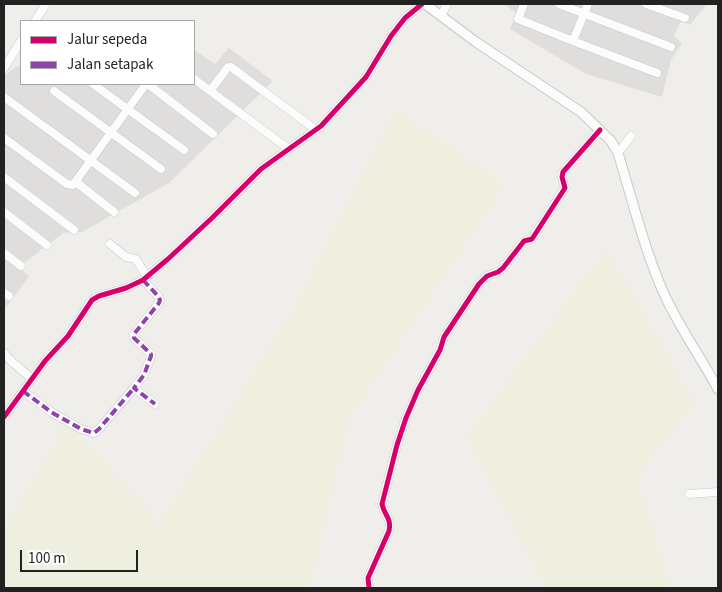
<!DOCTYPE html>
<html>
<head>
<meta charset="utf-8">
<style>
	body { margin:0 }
	#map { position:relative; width:722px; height:592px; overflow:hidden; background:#f0eeeb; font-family:"Source Sans 3",sans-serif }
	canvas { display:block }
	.frame { position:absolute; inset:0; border:5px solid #222; pointer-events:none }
	.legend { position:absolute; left:20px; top:20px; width:175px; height:65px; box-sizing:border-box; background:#fff; border:1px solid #a7a7a7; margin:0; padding:6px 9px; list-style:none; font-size:15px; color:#222 }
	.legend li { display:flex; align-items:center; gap:10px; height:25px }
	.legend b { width:25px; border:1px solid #a7a7a7 }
	.scale { position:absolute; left:20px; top:550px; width:118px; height:22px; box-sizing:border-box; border:2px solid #222; border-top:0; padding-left:6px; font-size:15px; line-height:18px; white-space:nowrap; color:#222; -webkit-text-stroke:4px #fff; paint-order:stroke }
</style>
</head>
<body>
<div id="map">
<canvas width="722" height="592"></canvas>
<div class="frame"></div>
<ul class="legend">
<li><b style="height:6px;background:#d6006c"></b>Jalur sepeda</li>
<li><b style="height:6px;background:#8e44ad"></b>Jalan setapak</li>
</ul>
<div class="scale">100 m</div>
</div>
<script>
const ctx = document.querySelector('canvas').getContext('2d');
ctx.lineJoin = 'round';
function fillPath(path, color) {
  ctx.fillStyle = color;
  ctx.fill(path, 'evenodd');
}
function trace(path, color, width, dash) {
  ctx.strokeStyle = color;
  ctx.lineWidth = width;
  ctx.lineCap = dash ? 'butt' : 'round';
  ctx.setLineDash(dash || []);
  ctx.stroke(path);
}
const residential = new Path2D(`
	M504,4H707L690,25L681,21L674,36L682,43L671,60L662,97L586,74L510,29L516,13Z
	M229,48L273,81L169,183L82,232L63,233L19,267L29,276L4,310V75L21,64V84H194V50L215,64Z`);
const farmland = new Path2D(`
	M395,110L505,185L351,414L309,588H4V529L66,422L160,522L291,313Z
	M606,248L695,403L637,477L670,588H546L467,437Z`);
const minor = new Path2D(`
	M524,4L518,19L573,41
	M559,4L671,47
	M588,4L573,41L657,73
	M646,4L685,18
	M441,16L447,4
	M35,21L46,4
	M4,68L21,41
	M194,79L289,149
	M93,84L184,150
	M148,84L213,134
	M54,91L161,169
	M210,91L228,67H231L316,130
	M4,97L135,193
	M4,138L67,184L73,185L146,84
	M618,153L631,136
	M4,177L74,230
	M76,182L114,212
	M4,212L47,245
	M110,244L126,257L136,259L147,277
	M4,253L21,266
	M143,280L158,296L160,300L159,303L134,334V338L151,354V356L144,375L134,388L155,404
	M4,293L9,296
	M4,353L10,360L32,379
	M23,391L51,412L81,429L94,433L99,429L134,388
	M4,417L45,361L68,336L92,300L99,296L126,288L143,280L168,259L212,218L261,169L321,126L366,77L391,36L405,18L422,4
	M689,494L718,492
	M369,588L368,578L389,531C392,518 384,515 382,504L397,445L406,418L418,390L440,350L444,337L479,284L487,276L498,272L503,268L524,241L532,239L565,188L562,177L563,172L600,130`);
const tertiary = new Path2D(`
	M425,4L476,42L581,112L611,141L618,153C632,199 645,252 665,296C680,328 701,358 718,389`);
const quiet = new Path2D(`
	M143,280L158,296L160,300L159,303L134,334V338L151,354V356L144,375L134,388L155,404
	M23,391L51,412L81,429L94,433L99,429L134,388`);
const cycleway = new Path2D(`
	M4,417L45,361L68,336L92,300L99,296L126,288L143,280L168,259L212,218L261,169L321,126L366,77L391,36L405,18L422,4
	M369,588L368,578L389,531C392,518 384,515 382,504L397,445L406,418L418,390L440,350L444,337L479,284L487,276L498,272L503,268L524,241L532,239L565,188L562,177L563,172L600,130`);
fillPath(residential, '#dfdedc');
fillPath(farmland, '#efefdf');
trace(minor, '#c9c8c7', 9);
trace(tertiary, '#c9c8c7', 11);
trace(minor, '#fdfcfc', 8);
trace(tertiary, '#fdfcfc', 9);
trace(quiet, '#8e44ad', 4, [8, 4]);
trace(cycleway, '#d6006c', 5);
</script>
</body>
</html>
